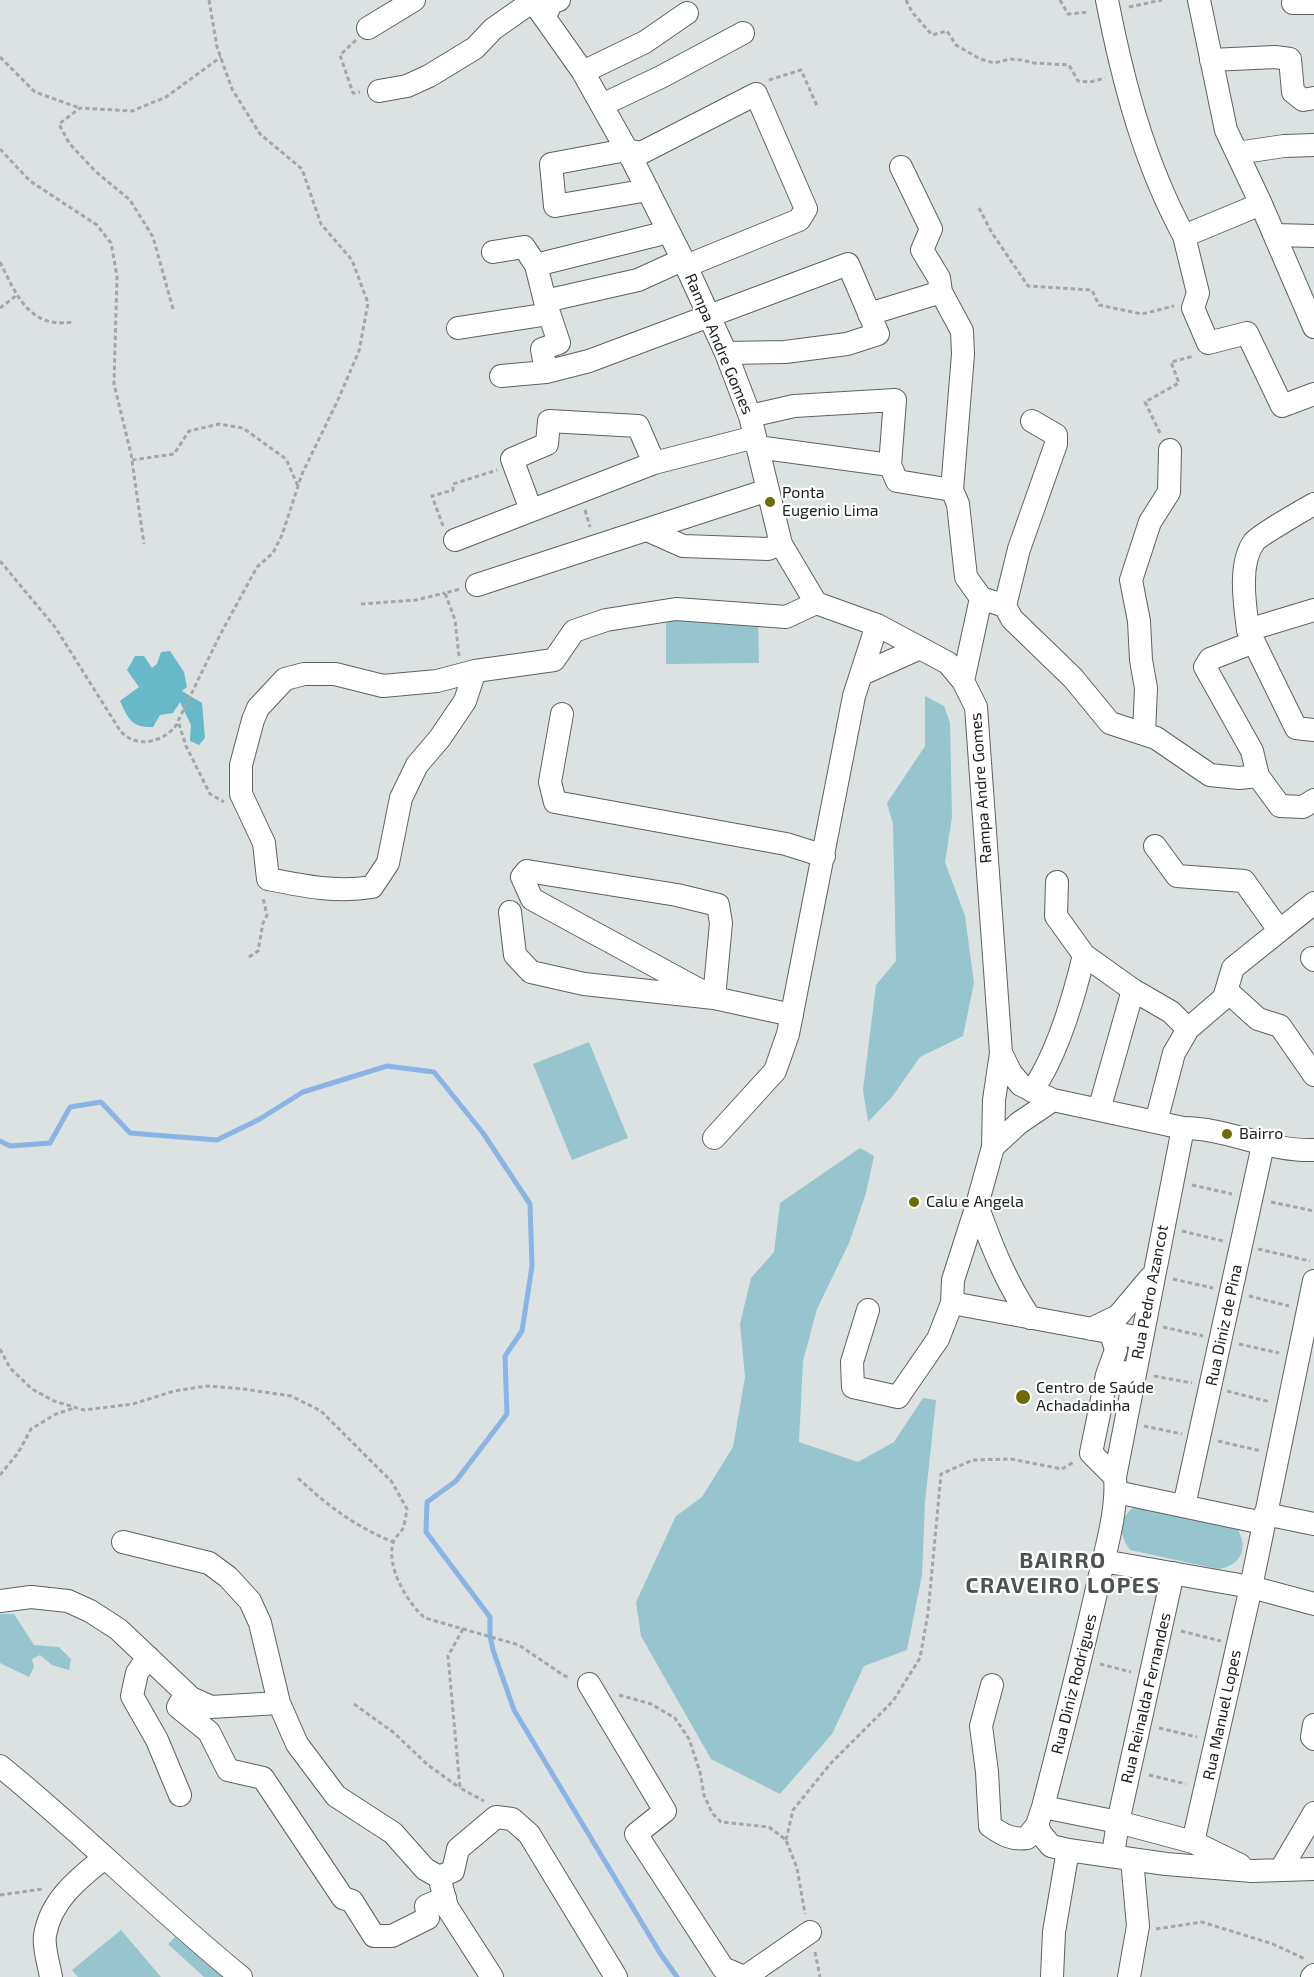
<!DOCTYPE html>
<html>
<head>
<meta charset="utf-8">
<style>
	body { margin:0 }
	canvas { display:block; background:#dce1e2 }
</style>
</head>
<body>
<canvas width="1314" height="1977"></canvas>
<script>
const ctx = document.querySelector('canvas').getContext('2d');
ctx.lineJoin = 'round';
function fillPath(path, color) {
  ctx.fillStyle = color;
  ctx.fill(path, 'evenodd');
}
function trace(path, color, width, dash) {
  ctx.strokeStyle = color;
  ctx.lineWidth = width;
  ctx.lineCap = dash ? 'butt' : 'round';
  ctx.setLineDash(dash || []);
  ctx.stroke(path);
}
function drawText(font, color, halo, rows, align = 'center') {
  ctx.font = font + ' "Exo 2",sans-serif';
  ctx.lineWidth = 4.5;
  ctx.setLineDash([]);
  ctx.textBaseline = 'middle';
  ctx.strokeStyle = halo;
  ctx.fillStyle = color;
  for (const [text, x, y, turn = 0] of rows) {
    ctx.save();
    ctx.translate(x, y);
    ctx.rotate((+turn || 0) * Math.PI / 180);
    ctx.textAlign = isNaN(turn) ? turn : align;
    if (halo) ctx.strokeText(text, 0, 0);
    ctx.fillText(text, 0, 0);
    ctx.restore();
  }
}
const green = new Path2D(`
	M758,619L759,663L666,664V621Z
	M925,696L944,706L950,723L952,817L945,862L965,916L974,983L963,1036L920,1057L892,1097L868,1122L863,1090L876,985L896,961L893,824L887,803L925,746Z
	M589,1042L628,1138L572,1160L533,1064Z
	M860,1148L874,1156L866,1193L849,1243L817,1309L803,1361L799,1442L858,1462L894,1442L923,1398L936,1400L925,1502L922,1575L907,1650L864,1666L832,1734L780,1794L711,1759L641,1636L636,1602L676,1516L702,1497L733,1447L745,1377L740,1324L751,1278L774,1252L780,1203Z
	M1140,1503L1236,1527C1250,1547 1241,1566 1218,1569L1130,1550C1116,1529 1119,1516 1140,1503Z
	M0,1614H14L34,1645L59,1647L71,1659L69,1670L52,1665L40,1655L32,1659L34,1667L29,1677L0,1663Z
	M121,1930L161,1977H78L72,1970Z
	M175,1937L223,1977H204L168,1944Z`);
const forest = new Path2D(`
	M170,651L184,672L187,687L182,691L202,703L205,738L199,745L190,741L191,725L180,702L173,713L160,715L153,727C131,728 128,718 120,701L139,687L127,670L135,656H144L152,668L157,664L161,652Z`);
const stream = new Path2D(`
	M0,1141L10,1146L50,1143L70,1107L101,1102L130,1133L217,1140L258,1120L303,1092L387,1066L434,1072L483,1133L530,1204L532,1266L522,1331L505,1356L507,1414L456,1481L427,1502L426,1532L490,1617V1636L493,1650L514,1710L660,1953L677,1977`);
const path = new Path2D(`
	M209,0L217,47L232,89L260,134L302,169L321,224L352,260L368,303L359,351L337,402L302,474L282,535L273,553L257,567L220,635L178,721L186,746L210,794L224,802
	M906,0L912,12L932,35L947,31L956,45L980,59L994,63L1010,59L1022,60L1034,63L1069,65L1078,81L1090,82L1105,78
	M1060,0L1068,14L1089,12
	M1129,7L1162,0
	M356,40L340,55L353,93L360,92
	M0,57L35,92L80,108
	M769,80L801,70L818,108
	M0,149L30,181L97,225L111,243L117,276L114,384L131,454L144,544
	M979,208L992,233L1028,286L1092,290L1099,305L1142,314L1174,306
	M0,262C16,294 29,329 72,322
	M0,308L17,295
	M173,309L153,237L130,200L95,171L69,143L59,124L80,108L132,111L166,97L221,57
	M1160,433L1145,402L1179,383L1171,362L1194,356
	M132,460L174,454L189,431L219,424L243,428L286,459L298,486
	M585,510L590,527
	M443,526L432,496L453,490V484L497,470
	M0,561L55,627L121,732C125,735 129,739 134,740C149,746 171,736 178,722
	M361,604L416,600L445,593
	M459,656L455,620L445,593L460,589
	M249,957L258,951L263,923L267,915L263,898
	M1192,1185L1232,1194
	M1271,1202L1314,1211
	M1182,1231L1223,1241
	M1258,1249L1310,1261
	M1173,1279L1213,1288
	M1249,1296L1289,1306
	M1163,1327L1203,1336
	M1239,1344L1279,1353
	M0,1349L10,1368L32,1389L54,1401L84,1410L133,1404L174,1391L207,1386L244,1389L291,1396L321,1411L392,1482L407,1509C406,1515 405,1522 403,1528C401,1533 394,1537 393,1543C386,1567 408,1604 425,1618L519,1645L563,1675L570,1678
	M1154,1376L1192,1383
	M1227,1391L1270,1402
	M1144,1426L1182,1434
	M1218,1441L1261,1451
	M0,1475L18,1453L31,1429L56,1414L74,1408
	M298,1478C329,1507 353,1525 393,1542
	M463,1629L448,1656L460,1788L484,1801
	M1181,1631L1221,1641
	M1100,1664L1131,1672
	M619,1695L651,1704L675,1718L689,1739L700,1772L704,1795L712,1813L721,1822L769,1827L786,1840L797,1868L805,1914
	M354,1704L393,1732L428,1765L460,1788
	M1159,1728L1197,1737
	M1149,1775L1186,1784
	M786,1840L793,1810L831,1763L893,1701L920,1658L928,1613L941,1474L973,1460L1011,1459L1062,1469L1074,1462
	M0,1895L43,1889
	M1156,1929L1202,1922L1273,1944L1305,1959
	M815,1952L820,1977`);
const minor = new Path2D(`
	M532,0L583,72L633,161L686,266L726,353L750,416L781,544L816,603L877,625L948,663L963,681L976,707L1001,1053L1011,1073L1021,1085L1053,1100L1183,1128C1228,1128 1269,1152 1314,1150
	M1107,0C1123,82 1144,162 1184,236L1261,204
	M1199,0L1226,130L1261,204L1314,327
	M1293,3H1314
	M545,17L551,3L559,0
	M368,28L414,0
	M1211,60L1275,57L1290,59L1293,92L1303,100L1314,98
	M583,72L645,42L687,13
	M379,91L407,86L429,76L475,48L493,29L533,1
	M602,105L661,77L743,33
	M1237,153L1284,146L1314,145
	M648,190L555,206L551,164L626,150L641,153L756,94L806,209L799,220L686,266
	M668,232L536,265L545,301L638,280L682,260
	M1275,235L1314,236
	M1184,236L1198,293L1193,308L1208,343L1247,333L1282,406L1314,394
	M493,252L524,247L536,265
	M545,301L559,343L542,349L546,372
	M869,314L941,292
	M458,328L549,314
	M501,376L546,372L589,361L848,264L878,334L847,344L785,352L726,353
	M750,416L794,406L895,400L890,465
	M757,447L890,465L897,481L952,490L963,354L962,331L941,292L939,278L922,250L931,229L901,167
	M952,490L958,504L966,577L981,598L1005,606L1012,619L1073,678L1110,723L1156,738L1210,775L1239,778L1258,776L1280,806L1303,807L1314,800
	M531,510L512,459L547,444L549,421L638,426L654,463
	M647,530L683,546L768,549L781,544
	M455,540L654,463L755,437
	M477,585L768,490
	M1005,606L1019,549L1056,444V435L1032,421
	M1314,610L1248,630L1296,728L1314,730
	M1248,630C1245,605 1238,564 1254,542C1258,536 1305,509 1314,504
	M1254,642L1210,659L1205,667L1252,751L1258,776
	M475,671L465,701L440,738L417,765L401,798L388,863L372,887C336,893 303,886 268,879L264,843L241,794V765L253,720L258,708L285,679L304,674H335L383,686L437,681L475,671L554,660L574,631L606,620L676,609L786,617L816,603
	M862,674L920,648
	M963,681L981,598
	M562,714L550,782L555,802L786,844L824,856
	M1144,734L1146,688L1141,660L1139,621L1131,580L1150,522L1169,492L1170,450
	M1155,846L1177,876L1244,881L1279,930
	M1057,882L1056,916L1084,955
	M510,912L515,955L531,972L584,984L714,998L721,923L718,905L677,895L527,871L522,877L532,899L714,998L792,1015
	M1312,958L1314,960
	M1227,991L1258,1019L1280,1026L1314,1075
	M1001,1053L994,1100L993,1147L977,1205L953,1280L952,1303L1141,1338
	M1032,1091C1057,1055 1074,997 1084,955L1133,990L1171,1012L1188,1029
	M1099,1110L1133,990
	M1156,1122L1174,1053L1188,1029L1224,998L1233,968L1314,903
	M1183,1128L1115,1477C1118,1510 1105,1552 1098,1584C1081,1659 1062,1733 1043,1807L1037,1825L1041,1834L1051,1846L1068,1850L1166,1864L1252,1871L1314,1869
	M714,1138L775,1071L788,1034L854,696L877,625
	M993,1147L1019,1123L1053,1100
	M977,1205C992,1247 1005,1280 1030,1318
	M868,1310L852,1362L853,1387L898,1397L938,1339L952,1303
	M1091,1329L1118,1316L1150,1278
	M1107,1375L1116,1350L1111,1333
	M1115,1477L1091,1453L1107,1375L1135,1371
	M1116,1492L1263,1523
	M1184,1506L1263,1145
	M1265,1514L1314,1524
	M123,1542L209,1563L228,1577L250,1601L260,1623L279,1703
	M1103,1561L1251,1587L1314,1604
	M0,1601L31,1597L68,1601L90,1611L118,1629L191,1698L211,1707L279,1703L297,1744L336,1796L393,1833L425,1869L439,1877L453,1871L458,1849L496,1817L512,1819L529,1834L616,1977
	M148,1657L137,1673L132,1696L157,1740L180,1795
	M589,1684L665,1811L636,1834L723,1968L744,1977
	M992,1685L981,1726L987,1772L990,1826C1003,1835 1011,1840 1027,1838L1037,1825
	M186,1693L178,1707L209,1732L228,1770L263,1778L343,1898L352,1901L374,1936H392L428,1918L426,1906L445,1898
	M1314,1725L1312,1737L1314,1739
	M0,1766C83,1833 158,1910 241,1977
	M1043,1807L1118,1822L1193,1842L1240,1865
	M1193,1842L1251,1587L1314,1281
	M1113,1855L1118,1822L1173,1573
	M1281,1869L1314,1813
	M441,1884L447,1907L492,1977
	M51,1977C49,1965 43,1947 45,1935C51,1900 78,1879 104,1858
	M745,1977L810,1932
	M1052,1977L1054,1932L1068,1850
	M1129,1977L1138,1926L1132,1859
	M1312,1977L1314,1975`);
const markers = [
	[770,502,6,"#6c6b08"],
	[1227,1134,6,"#6c6b08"],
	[914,1202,6,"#6c6b08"],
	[1023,1397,8,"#6c6b08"]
];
const streetNames = [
	["Rampa Andre Gomes",719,344,67],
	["Rampa Andre Gomes",981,788,-94],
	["Rua Pedro Azancot",1150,1292,-79],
	["Rua Diniz de Pina",1224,1325,-78],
	["Rua Diniz Rodrigues",1074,1684,-76],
	["Rua Reinalda Fernandes",1146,1698,-77],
	["Rua Manuel Lopes",1222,1715,-78]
];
const poiNames = [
	["Ponta",782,493],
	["Eugenio Lima",782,511],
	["Bairro",1239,1134],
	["Calu e Angela",926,1202],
	["Centro de Saúde",1036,1388],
	["Achadadinha",1036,1406]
];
const districtNames = [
	["BAIRRO",1063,1561],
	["CRAVEIRO LOPES",1063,1586]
];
fillPath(green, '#96c5ce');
fillPath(forest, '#67b9c9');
trace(stream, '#8ab4e4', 5);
trace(minor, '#5e6263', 24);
trace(path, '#a3a7a8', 3, [4.5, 3]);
trace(minor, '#fff', 22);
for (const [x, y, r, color] of markers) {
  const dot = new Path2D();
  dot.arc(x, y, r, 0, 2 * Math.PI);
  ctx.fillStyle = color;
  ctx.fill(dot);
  trace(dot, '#fff', 2);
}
drawText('16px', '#212223', '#fff', streetNames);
drawText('16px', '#212223', '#fff', poiNames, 'left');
ctx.letterSpacing = '1.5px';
drawText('bold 22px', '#4e5253', '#fff', districtNames);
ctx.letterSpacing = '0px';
</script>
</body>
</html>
